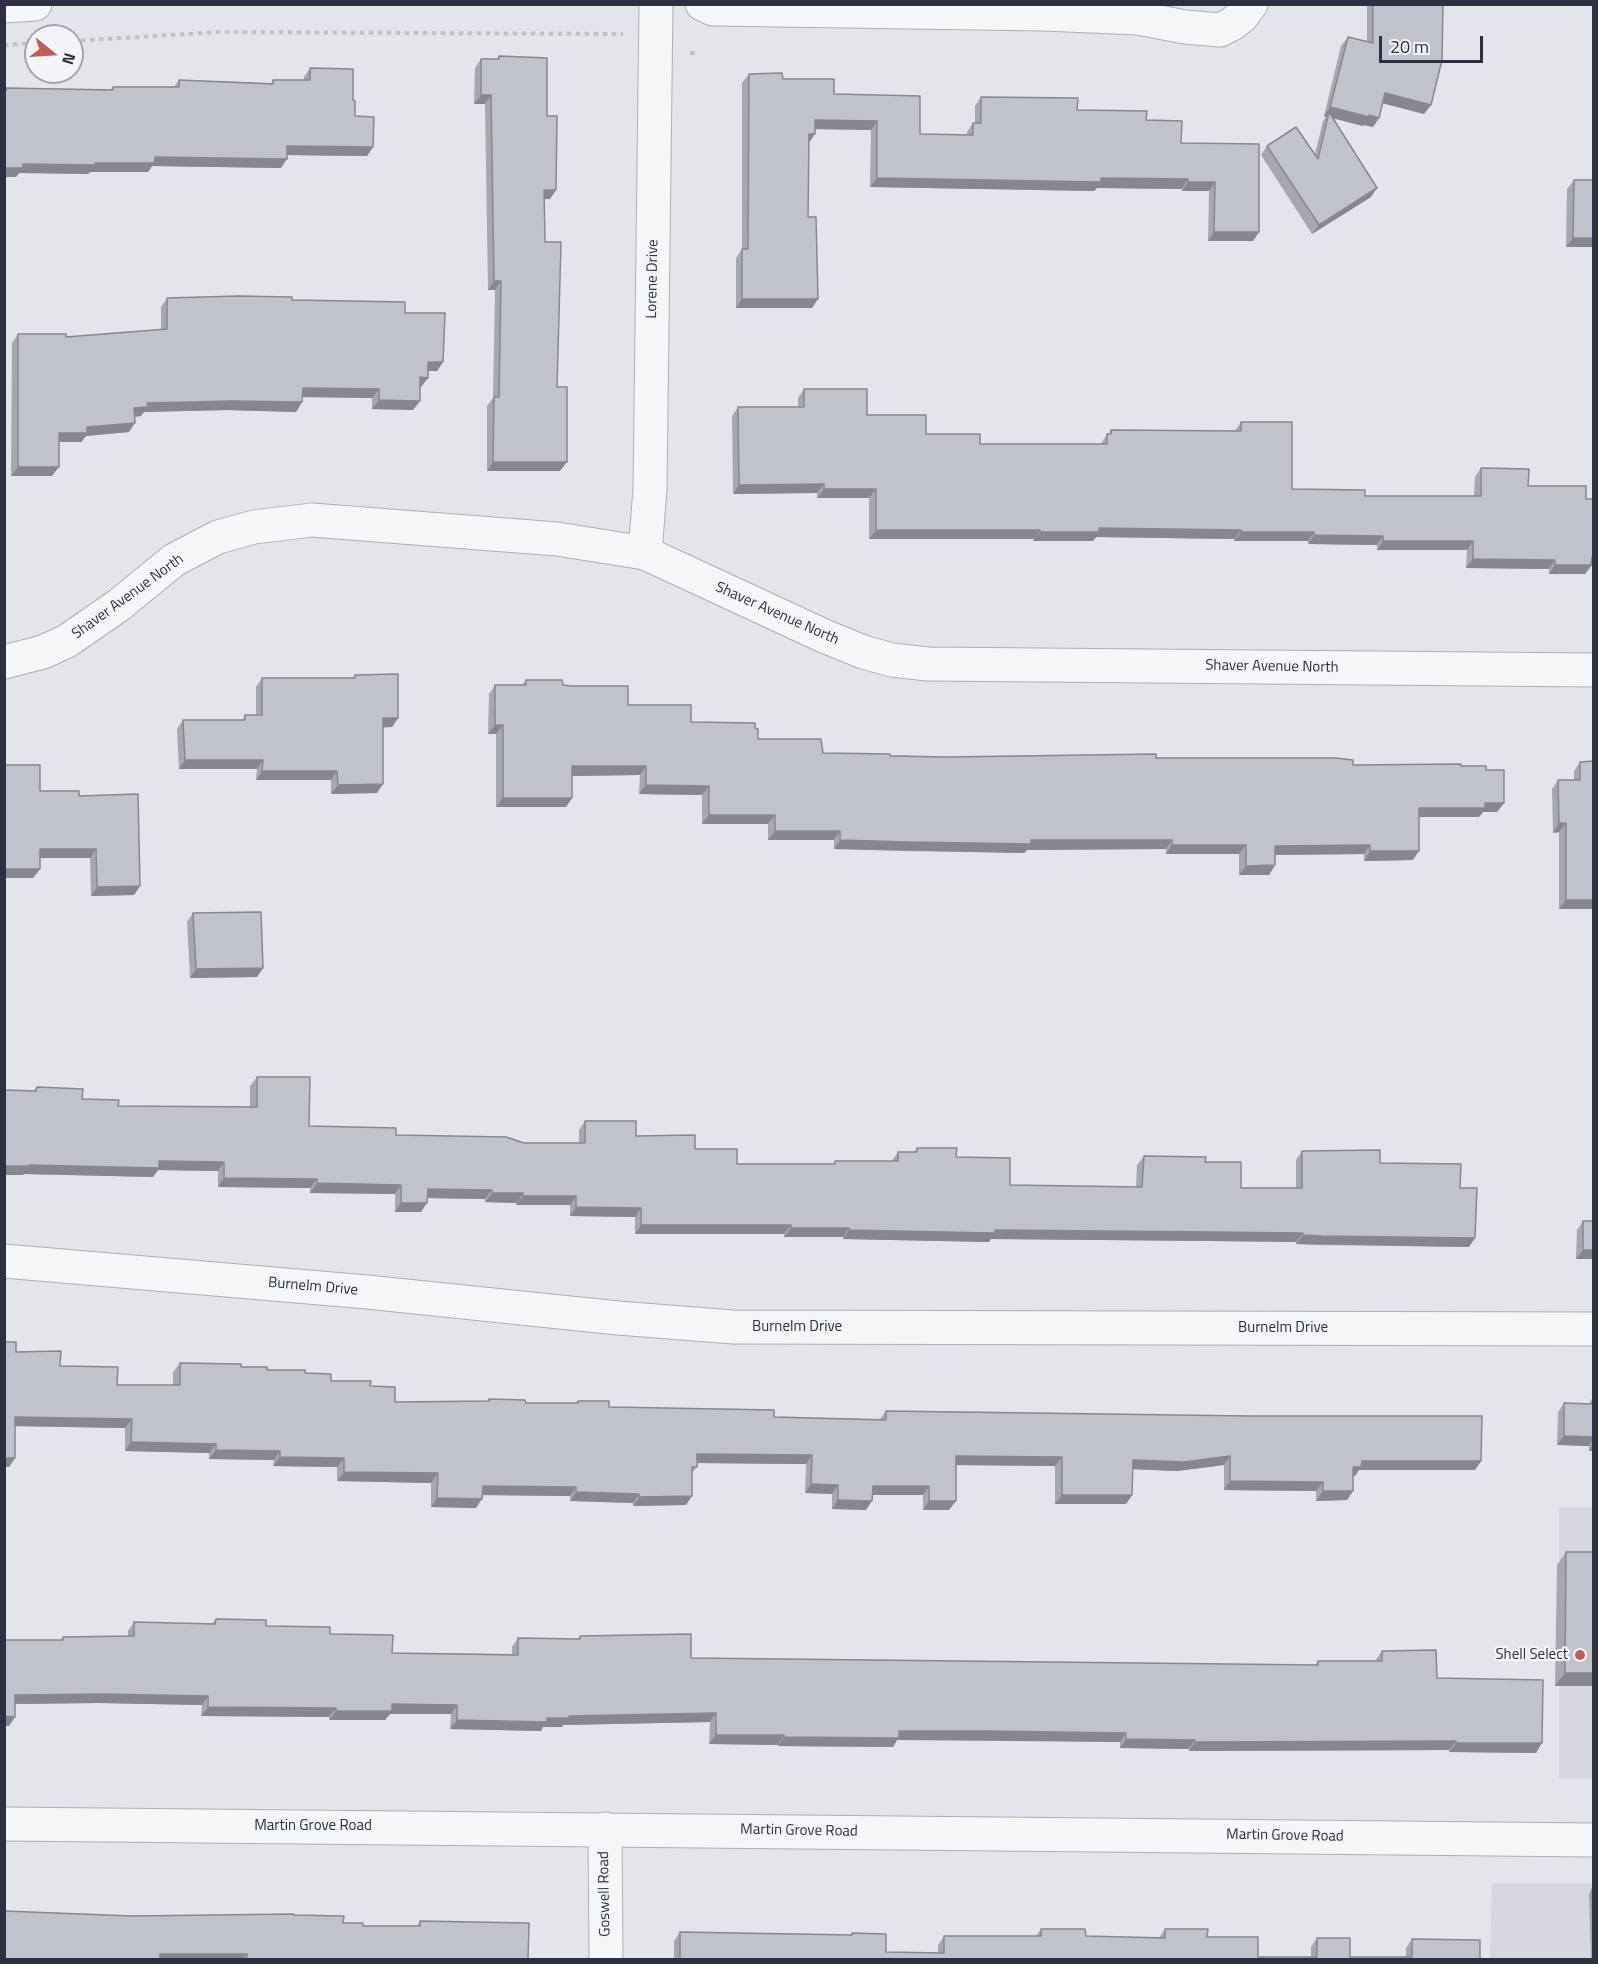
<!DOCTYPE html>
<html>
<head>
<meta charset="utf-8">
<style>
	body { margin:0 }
	#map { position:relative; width:1598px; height:1964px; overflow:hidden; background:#e3e5ea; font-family:"Titillium Web",sans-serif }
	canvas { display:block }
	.frame { position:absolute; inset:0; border:6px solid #2d3040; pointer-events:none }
	.north { position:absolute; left:24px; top:24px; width:60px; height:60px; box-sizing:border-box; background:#f3f4f7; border:2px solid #a4a6ae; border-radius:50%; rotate:108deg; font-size:16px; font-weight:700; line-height:24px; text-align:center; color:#2d3040 }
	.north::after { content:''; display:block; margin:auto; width:21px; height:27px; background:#c15d56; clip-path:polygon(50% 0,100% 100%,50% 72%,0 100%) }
	.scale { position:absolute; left:1379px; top:36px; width:104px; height:27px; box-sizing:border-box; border:3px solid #2d3040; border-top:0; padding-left:8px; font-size:18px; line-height:21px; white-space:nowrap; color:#2d3040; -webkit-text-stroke:4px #f3f4f7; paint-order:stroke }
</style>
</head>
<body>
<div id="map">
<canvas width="1598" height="1964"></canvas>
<div class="frame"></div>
<div class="north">N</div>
<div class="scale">20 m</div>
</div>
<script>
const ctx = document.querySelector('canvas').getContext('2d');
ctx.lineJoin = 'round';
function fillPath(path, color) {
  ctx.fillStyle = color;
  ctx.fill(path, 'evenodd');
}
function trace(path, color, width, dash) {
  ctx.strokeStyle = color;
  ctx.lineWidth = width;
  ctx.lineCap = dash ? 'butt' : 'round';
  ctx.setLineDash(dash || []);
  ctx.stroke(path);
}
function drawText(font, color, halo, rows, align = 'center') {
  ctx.font = font + ' "Titillium Web",sans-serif';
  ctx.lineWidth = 4.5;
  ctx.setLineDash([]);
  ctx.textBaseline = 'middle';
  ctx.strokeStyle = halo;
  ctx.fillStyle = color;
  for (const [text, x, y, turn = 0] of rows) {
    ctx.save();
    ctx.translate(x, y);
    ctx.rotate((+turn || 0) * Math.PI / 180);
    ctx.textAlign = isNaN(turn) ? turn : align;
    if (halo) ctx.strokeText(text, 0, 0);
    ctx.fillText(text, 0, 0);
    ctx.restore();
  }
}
const built = new Path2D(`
	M1559,1507H1593V1778H1559Z
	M1492,1883H1593V1959L1490,1960Z`);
const path = new Path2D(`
	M72,41L220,32L623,34
	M4,45L36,43
	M690,53H699`);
const minor = new Path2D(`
	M702,4L713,9L1043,14L1138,18L1185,27L1220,30L1232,24L1242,16L1251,4
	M4,6L35,4
	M645,553L650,489L656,4
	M4,1261L367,1292L618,1318L733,1327L1594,1329
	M4,1824L1594,1840
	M605,1829L606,1960`);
const tertiary = new Path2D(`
	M4,662L43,652L67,641L119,605L174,560L218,537L254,527L312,520L557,539L645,553L824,636L863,652L892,660L928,664L1594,670`);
const wall = new Path2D(`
	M1367,4H1443L1431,105L1424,114L1382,103L1379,118L1373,127L1364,125L1363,126L1333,118L1371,197L1312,234L1261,155L1267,146L1315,154L1323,121L1326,117L1324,116L1341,46L1348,37L1367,42Z
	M499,56L547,116L550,199H544L545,242L557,387L560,471H487V406L493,398L495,290H488L485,104H474L475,68L481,59H497Z
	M310,68L353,100L355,116L373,147L367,156L287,155L281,168L152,166L148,172H90L88,174L19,173L16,177H4V90L6,88L110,90L113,87H174L179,80L271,83L273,80H304V77Z
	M749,74L783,79L834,94L920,134L967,135V132L973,123H975V106L981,97L1146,120L1181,143L1259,232L1253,241H1208L1209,191H1182V189L1097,188L1094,191L870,187L871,130L815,129L809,143L808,217L812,308H736V258L742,249V83Z
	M1574,180L1593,247H1566L1567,189Z
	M167,298L292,300L405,313L443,362L437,371H428L421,387H420V401L413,410L372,409V398L303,397L302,402L296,412L227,410L144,412L141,416L135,417L129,432L86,436L81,442H59L52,476H11L12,343L18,334L66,337L161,330V307Z
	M804,389L867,415L926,434L980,444H1101L1107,434H1109L1111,430L1235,431L1241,422L1292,489L1365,496H1474L1475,477L1481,468L1528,486L1586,499L1591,566L1585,574H1549V569L1466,568L1467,550H1377V545L1308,544V541H1234V539L1096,537L1093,541H1033L1034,539H869V498H817V493L733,494L732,416L738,407H798V398Z
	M355,675L398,718L392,727H383L377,793L331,794V780H256L257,769H179L177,729L183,720H242L245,715H256V687L262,678H353Z
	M526,680L563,685L628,705L691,722L755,728L758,739L823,753L948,757L1156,758L1353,765L1461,766L1486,770L1504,803L1497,812H1483L1479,817H1419L1413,860L1364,861V854L1275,855V865L1269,875H1239V854H1166V849L1027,850L1024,853L901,851L834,849V840H768V824H702V795L639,794L640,775L572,776V798L566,807H496V734H488L489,694L495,685H522Z
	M1580,762L1593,909H1559V832L1553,833L1552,789L1558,780H1574V771Z
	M40,791L79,796L134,895L91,896L90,858H40V869L33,878Z
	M193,913L263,968L257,977L190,978L187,922Z
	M257,1077L309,1126L396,1135L524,1143H579V1130L585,1121L636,1136L695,1149L737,1164H833L835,1161H892L898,1152H914L917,1148L956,1157L1010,1185L1136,1187L1137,1165L1144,1156L1205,1162L1241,1188H1296V1160L1302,1151L1380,1163L1460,1188L1469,1247L1315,1245L1296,1244V1242L1210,1241L991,1239L989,1242L843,1239V1237H784V1234H635V1217L570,1216V1205H516L517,1203L485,1202V1199L427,1198L421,1212H395V1194L310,1193V1188L218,1187V1171L158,1170L153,1177L24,1174L23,1175L34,1090L37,1087L82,1099L118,1106L250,1107V1086Z
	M1583,1221H1593V1267V1259H1576L1577,1230Z
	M4,1342L16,1352L117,1385H173V1372L180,1363L241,1367L305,1373L331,1381L370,1386L395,1402L487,1401L489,1399L526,1403H576L578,1401L609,1407L774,1417L880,1419L886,1411L1481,1461L1475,1470H1359L1355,1476H1353V1491L1347,1500L1316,1501V1491L1224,1490V1465L1177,1471L1133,1469L1132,1495L1126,1504H1055V1466L956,1465L949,1510H923V1495H872L866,1510L832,1509V1494L805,1493L806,1464L697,1463V1467L692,1473L686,1505L633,1506V1503L570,1501V1496L482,1495L476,1508L431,1507V1483L337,1481V1467L273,1466L274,1460L209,1459V1453L125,1451V1428L15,1426V1458L9,1467H4Z
	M1593,1397V1451H1589V1446L1557,1445L1558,1412L1564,1403L1589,1404Z
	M1566,1552L1593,1686H1555L1557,1565Z
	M216,1619L330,1634L392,1653L512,1654V1647L518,1638L578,1639L580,1636L691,1658L1315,1665L1318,1661H1375L1382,1651L1437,1678L1536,1753L1449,1752V1750L1189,1751V1749L1120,1748V1742L980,1740H897L893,1747L778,1746V1745L709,1744L710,1722L563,1725L562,1727H543L541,1731L450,1729L451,1714H390L385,1720H329V1717L201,1716L202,1705L98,1703L15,1704L9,1726H4V1640H60L63,1637L128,1636V1631L134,1622L212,1624Z
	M1592,1889H1593V1959H1591L1589,1894Z
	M294,1915L363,1926H417L420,1921L528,1959H4L132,1916Z
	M1041,1929L1086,1936L1159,1938L1165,1929L1207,1937L1258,1957H1311V1947L1317,1938L1350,1957H1406V1948L1412,1939L1480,1959H674V1941L680,1932L851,1935L852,1933L886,1952L938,1953V1945L944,1936H1036Z`);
const shadedWall = new Path2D(`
	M1385,93L1431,105L1424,114L1378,102Z
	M481,95H491L485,104H474Z
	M1330,107L1369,115L1379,118L1373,127L1364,125L1363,126L1328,117L1329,112L1326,117L1324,116Z
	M815,120L877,121L871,130L809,129Z
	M809,134H815L809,143Z
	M287,146L373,147L367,156L281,155Z
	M155,157L287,159L281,168L152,166L148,172H90L88,174L19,173L16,177H4V168L23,164L95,163Z
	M877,178H1101L1188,179L1182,189L1097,188L1094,191L870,187Z
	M1188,182H1215L1209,191H1182Z
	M1377,188L1371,197L1312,234L1319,225Z
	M544,190H556L550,199H538Z
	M1214,232H1259L1253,241H1208Z
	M1573,238H1593V247H1566Z
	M494,281H501L495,290H488Z
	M742,299H818L812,308H736Z
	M428,362H443L437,371H421Z
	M420,377L428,378L421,387H413Z
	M303,388L379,389L372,398L296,397Z
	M379,400L420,401L413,410L372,409Z
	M233,401L302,402L296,412L227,410L144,412L141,416L128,417L134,408L147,403Z
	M135,423L129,432L86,436L81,442H52L59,433L87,427Z
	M493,462H567L560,471H487Z
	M18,467H59L52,476H11Z
	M824,484L817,493L733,494L739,485Z
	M824,489H876L869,498H817Z
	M1099,528L1241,530L1234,539L1096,537L1093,541H1033L1040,532Z
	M876,530H1040L1034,539H869Z
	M1241,532H1314L1308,541H1234Z
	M1314,535L1383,536L1377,545L1308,544Z
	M1383,541H1473L1467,550H1377Z
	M1593,557V566H1591L1585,574H1549L1555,565Z
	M1473,559L1555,560L1549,569L1466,568Z
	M383,718H398L392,727L377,728Z
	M495,725H503L496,734H488Z
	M185,760H263L257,769H179Z
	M572,766H646L640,775L566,776Z
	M262,771H337L331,780H256Z
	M383,784L377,793L331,794L338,785Z
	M646,785L709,786L702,795L639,794Z
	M503,798H572L566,807H496Z
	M1485,803H1504L1497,812H1483L1479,817H1413L1419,808Z
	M709,815H775L768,824H702Z
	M1559,823H1566L1559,832L1553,833Z
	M775,831H840L834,840H768Z
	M840,840H1172L1166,849L1027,850L1024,853L834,849Z
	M1172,845H1246L1239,854H1166Z
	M1370,845L1364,854L1269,855L1275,846Z
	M40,849H96L90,858H33Z
	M1370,851H1419L1413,860L1364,861Z
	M1275,865L1269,875H1239L1246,866Z
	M4,869H40L33,878H4Z
	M140,886L134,895L91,896L97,887Z
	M1566,900H1593V909H1559Z
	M263,968L257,977L190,978L196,969Z
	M159,1161L224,1162L218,1171L158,1170L153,1177L24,1174L23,1175H4V1166Z
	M224,1178L317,1179L310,1188L218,1187Z
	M317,1183L401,1185L395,1194L310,1193Z
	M428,1189L492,1190L485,1199L421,1198Z
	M492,1193H523L517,1203L485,1202Z
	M523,1196H576L570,1205H516Z
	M401,1203H427L421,1212H395Z
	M576,1207L641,1208L635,1217L570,1216Z
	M641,1225H791L784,1234H635Z
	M791,1228H849L843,1237H784Z
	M849,1230H995L1216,1232L1303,1233L1296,1242L1210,1241L991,1239L989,1242L843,1239Z
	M1303,1235L1475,1238L1469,1247L1296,1244Z
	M1583,1250H1593V1259H1576Z
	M15,1417L132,1419L125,1428L9,1426Z
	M1564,1436L1593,1437V1439L1589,1446L1557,1445Z
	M131,1442L216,1444L209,1453L125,1451Z
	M1593,1444V1451H1589Z
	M216,1450L280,1451L274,1460L209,1459Z
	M697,1454L812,1455L806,1464L691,1463Z
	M956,1456L1062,1457L1055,1466L949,1465Z
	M1230,1456L1224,1465L1177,1471L1126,1469L1133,1460Z
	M280,1457L344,1458L337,1467L273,1466Z
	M4,1458H15L9,1467H4Z
	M1362,1461H1481L1475,1470H1359L1355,1476H1347L1353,1467Z
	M344,1472L438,1473L431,1483L337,1481Z
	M1230,1481L1323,1482L1316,1491L1224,1490Z
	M811,1484L838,1485L832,1494L805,1493Z
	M483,1486L576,1487L570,1496L476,1495Z
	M873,1486H929L923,1495H867Z
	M1323,1491H1353L1347,1500L1316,1501Z
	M576,1492L639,1494L633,1503L570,1501Z
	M1062,1495H1132L1126,1504H1055Z
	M692,1496L686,1505L633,1506L639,1497Z
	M437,1498L482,1499L476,1508L431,1507Z
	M838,1500L872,1501L866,1510L832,1509Z
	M929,1501H956L949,1510H923Z
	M1565,1673H1593V1686H1555Z
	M104,1694L208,1696L202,1705L98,1703L9,1704L15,1695Z
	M392,1704L457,1705L451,1714H390L385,1720H329L336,1711Z
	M208,1707L336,1708L329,1717L201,1716Z
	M716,1713L710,1722L563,1725L562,1727H543L541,1731L450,1729L457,1720L547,1718L569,1716Z
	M4,1716L15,1717L9,1726H4Z
	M899,1731H986L1126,1733L1120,1742L897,1740L893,1747L778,1746L784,1737Z
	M716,1735H784L778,1745L709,1744Z
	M1126,1739L1195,1740L1189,1749L1120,1748Z
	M1456,1741L1449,1750L1189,1751L1195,1742Z
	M1456,1743H1542L1536,1753L1449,1752Z
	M160,1954H247L243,1959H156Z`);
const building = new Path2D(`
	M1373,4H1443L1442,60L1431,105L1385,93L1379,118L1369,115V117L1330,107L1348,37L1373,43Z
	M499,56L547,58V116H557L556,190H544L545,242H561L557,387H567V462H493L494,397H499L501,281H494L491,95H481V59H499Z
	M310,68L353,69V100L355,101V116L374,117L373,147L287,146V159L155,157L154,163H95V165L23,164V168H4V91H6V88L113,90V87H179V80L273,84V80H310Z
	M782,73L783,79H834V94L920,96V134L973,135V123H981V97L1078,98L1077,110L1147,111L1146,120L1182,121L1181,143L1259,144V232H1214L1215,182H1188V179L1101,178V182L877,178V121L815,120V134H809L808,217H816L818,299H742V249H748L749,74Z
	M1329,112L1377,188L1319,225L1267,146L1296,127L1318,159Z
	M1574,180H1593V238H1573Z
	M238,296L292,297V300L405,302V313H445L443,362H428V378L420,377V401L379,400V389L303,388L302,402L233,401L147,403L148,407L134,408L135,423L87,427V433H59V467H18V334H66V337L167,329V298Z
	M804,389H867V415H926V434H980V444H1107V434H1111V430L1241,431V422H1292V489L1365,490V496H1481V468L1529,469L1528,486H1586V499H1593V557H1592L1591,565H1555V560L1473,559V541H1383V536L1314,535V532H1241V530L1099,528V532H1040V530H876V489H824V484L739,485L738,407H804Z
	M398,674V718H383V784L338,785L337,771H262L263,760H185L183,720H245V715H262V678H355V675Z
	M526,680H562L563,685L572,686H628V705H691V722L755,723V728L758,729V739H821L823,753L890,754V756L948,757L1156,754V758H1336L1353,760V765L1461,764V766H1486V770H1504V803H1485V808H1419V851H1370V845L1275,846V865L1246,866V845H1172V840H1031V844L907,842L840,840V831H775V815H709V786L646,785V766H572V798H503V725H495V685H526Z
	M1593,761V900H1566V823H1559L1558,780H1580V762Z
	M4,765H40V791H79V796L138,794L140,886L97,887L96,849H40V869H4Z
	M261,912L263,968L196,969L193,913Z
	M257,1077H310L309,1126L396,1128V1135L506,1137L524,1143H585V1121H636V1136L695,1135V1149H737V1164H835V1161H898V1152H917V1148H957L956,1157L1010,1158V1185L1142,1187L1144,1156L1206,1157L1205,1162H1241V1188H1302V1151L1380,1150V1163L1461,1164L1460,1188H1477L1475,1238L1321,1236L1303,1235V1233L1216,1232L995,1230V1233L849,1230V1228H791V1225H641V1208L576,1207V1196H523V1193H492V1190L428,1189L427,1203H401V1185L317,1183V1179L224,1178V1162L159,1161V1168L29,1165V1166H4V1090L36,1091L37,1087L83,1089L82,1099L119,1100L118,1106L257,1107Z
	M1583,1221H1593V1250H1583Z
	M4,1342H16V1352L61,1351L60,1366L118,1367L117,1385H180V1363L241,1364V1367H267V1370H305V1373L331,1374V1381H371L370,1386L395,1387V1402L489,1401V1399L525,1400L526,1403H578V1401H609V1407L774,1410V1417L886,1420V1411L1250,1416H1482L1481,1461H1362L1361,1467H1353V1491H1323V1482L1230,1481V1456L1184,1462L1133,1460L1132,1495H1062V1457L956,1456V1501H929V1486H873L872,1501L838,1500V1485L811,1484L812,1455L697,1454V1467H692V1496L639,1497V1494L576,1492V1487L483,1486L482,1499L437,1498L438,1473L344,1472V1458L280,1457V1451L216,1450V1444L131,1442L132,1419L15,1417V1458H4Z
	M1564,1403L1593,1404V1437L1564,1436Z
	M1566,1552H1593V1673H1565Z
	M216,1619L266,1620V1626L330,1627V1634L393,1635L392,1653L518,1655V1638L580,1639V1636L691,1634V1658L1318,1665V1661H1382V1651L1436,1650L1437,1678L1543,1680L1542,1743H1456V1741L1195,1742V1740L1126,1739V1733L986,1731H899V1738L784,1737V1735H716V1713L569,1716V1718H547V1722L457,1720V1705L392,1704V1711H336V1708L208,1707V1696L104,1694L15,1695V1717L4,1716V1640H63V1637L134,1636V1622L215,1624Z
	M1592,1889H1593V1928Z
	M4,1911L132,1916L294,1914V1915L344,1916L343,1923H363V1926H420V1921L529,1923L528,1959H247V1954H160V1959H4Z
	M1041,1929H1085L1086,1936L1165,1938V1929H1208L1207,1937H1258V1957H1317V1938H1350V1957H1412V1939L1480,1940V1959H680V1932L852,1935V1933L886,1934V1952L944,1953V1936H1041Z`);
const markers = [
	[1580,1655,6,"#c15d56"]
];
const streetNames = [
	["Lorene Drive",653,279,-89],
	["Shaver Avenue North",128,597,-36],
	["Shaver Avenue North",777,614,24],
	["Shaver Avenue North",1272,667,1],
	["Burnelm Drive",313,1287,5],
	["Burnelm Drive",797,1327],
	["Burnelm Drive",1283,1328],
	["Martin Grove Road",313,1826],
	["Martin Grove Road",799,1831,1],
	["Martin Grove Road",1285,1836,1],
	["Goswell Road",605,1894,-91]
];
const poiNames = [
	["Shell Select",1568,1655]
];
fillPath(built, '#d6d7df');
trace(minor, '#acafb7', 35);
trace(tertiary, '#acafb7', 35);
trace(path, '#c2c3c9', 4, [4.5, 4.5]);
trace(minor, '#f6f6f9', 33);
trace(tertiary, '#f6f6f9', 33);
fillPath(wall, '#a6a8af');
fillPath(shadedWall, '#87888f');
fillPath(building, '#c1c3cc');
trace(building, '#87888f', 1.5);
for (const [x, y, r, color] of markers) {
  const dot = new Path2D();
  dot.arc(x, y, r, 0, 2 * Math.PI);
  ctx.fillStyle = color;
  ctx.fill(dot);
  trace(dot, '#f3f4f7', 2);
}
drawText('15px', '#2d3040', '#f3f4f7', streetNames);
drawText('15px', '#2d3040', '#f3f4f7', poiNames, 'right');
</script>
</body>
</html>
